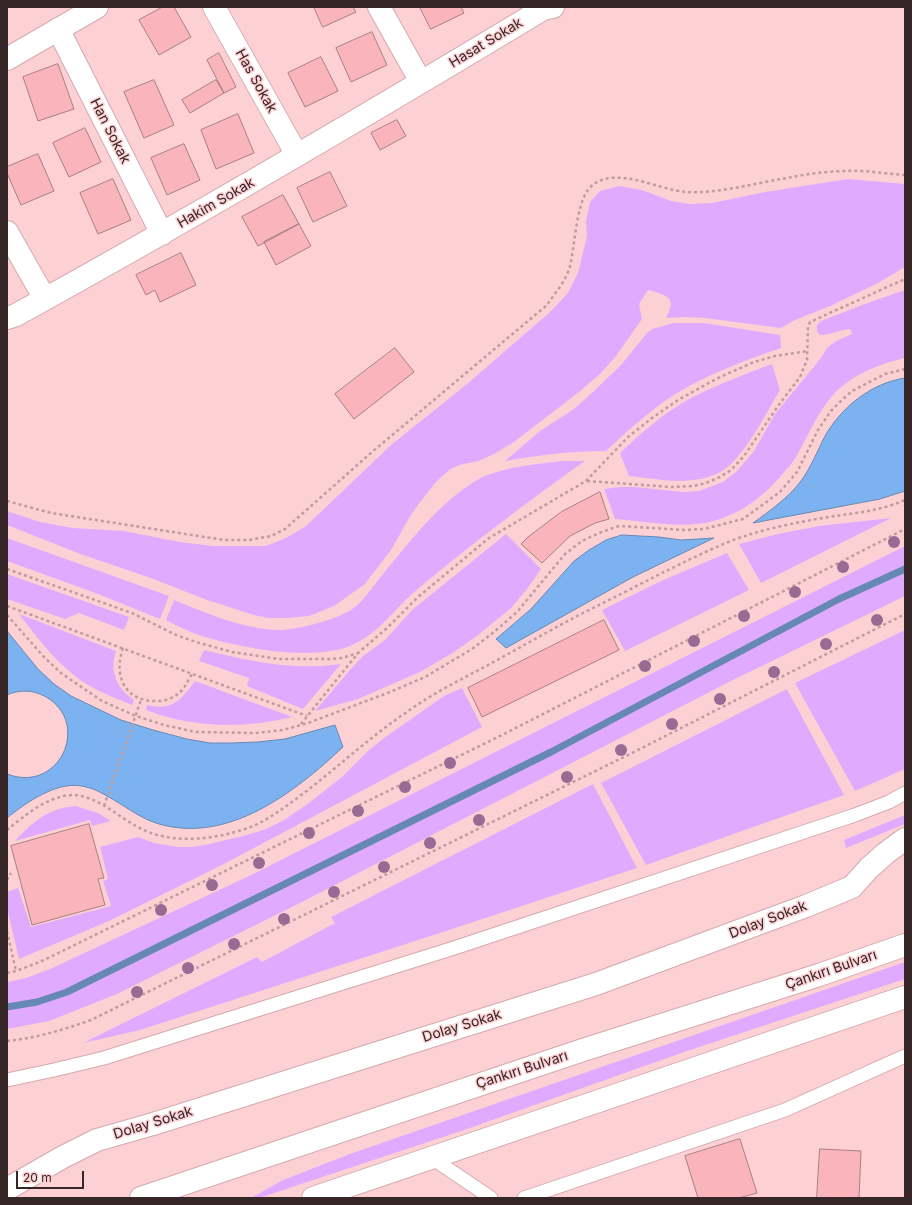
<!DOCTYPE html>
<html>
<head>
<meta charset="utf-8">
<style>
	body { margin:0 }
	#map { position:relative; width:912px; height:1205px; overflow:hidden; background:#fdd1d4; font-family:Inter,sans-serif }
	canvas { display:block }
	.frame { position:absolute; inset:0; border:8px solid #362627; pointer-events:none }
	.scale { position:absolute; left:16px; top:1171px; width:68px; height:18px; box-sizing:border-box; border:2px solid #362627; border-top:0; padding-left:5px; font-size:12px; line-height:14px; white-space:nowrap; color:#362627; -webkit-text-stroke:3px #fdd1d4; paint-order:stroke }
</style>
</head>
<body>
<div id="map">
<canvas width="912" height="1205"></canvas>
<div class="frame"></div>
<div class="scale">20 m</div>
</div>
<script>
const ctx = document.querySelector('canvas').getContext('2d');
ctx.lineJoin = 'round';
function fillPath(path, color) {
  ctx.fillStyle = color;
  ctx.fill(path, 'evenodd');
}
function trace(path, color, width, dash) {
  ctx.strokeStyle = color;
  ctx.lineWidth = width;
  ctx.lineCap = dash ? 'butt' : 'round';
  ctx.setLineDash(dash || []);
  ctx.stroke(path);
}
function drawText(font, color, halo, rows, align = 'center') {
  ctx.font = font + ' Inter,sans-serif';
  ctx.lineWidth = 3;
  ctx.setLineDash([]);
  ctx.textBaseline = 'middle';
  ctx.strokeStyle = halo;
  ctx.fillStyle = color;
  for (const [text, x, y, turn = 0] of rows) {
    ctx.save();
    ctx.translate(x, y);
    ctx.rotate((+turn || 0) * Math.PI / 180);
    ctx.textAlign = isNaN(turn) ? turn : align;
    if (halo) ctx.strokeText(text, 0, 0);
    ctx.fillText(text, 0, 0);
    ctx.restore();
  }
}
const green = new Path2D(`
	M848,179L905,184V267L876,284L830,306L793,321L781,328L705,318L686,317L666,318C678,297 666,295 648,290L639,304L642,319L616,356L601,373L579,392L514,442L494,454L478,461L459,465L449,470L435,483L412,513L391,550L365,584L334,606L309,616L287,618H268L254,615L207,600L148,577L83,555L7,525V511L40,522L73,528L124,531L180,542L213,546H266L286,538L306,526L391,445L467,384L549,313L568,293L578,273L587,236L586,221L590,202L600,191L619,186L642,190L671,201L690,204L712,203L765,192Z
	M905,290V358C879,364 851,375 833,395C817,413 808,436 796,457C793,462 789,467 785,471C765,496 738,517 705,523C676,528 644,521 615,519L604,489L620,487H635L683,492L699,491L723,482L737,471L754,451L775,414L821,358L827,348L836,341L852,334L850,329C840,330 830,335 820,335L817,331V325L821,321L862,305Z
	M674,323H704L780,335L781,348C740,362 697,378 662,403C642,418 624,434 606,451C572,451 539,455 505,461L540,431L574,409L593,392L621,365L647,333L652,329Z
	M772,364L780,390C767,412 743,459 722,471C714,476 703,479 693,480C672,483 650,478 629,476L620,453C642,432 666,411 693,397C719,384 745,374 772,364Z
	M563,461H585C528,501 473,543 419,588C395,607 380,634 350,646C310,662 233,647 193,633C184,629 175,625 166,620L174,600C207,613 240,628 276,630C294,631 335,620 351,610C364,601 374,585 383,574C411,540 439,503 477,480C501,467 536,464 563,461Z
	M891,518L761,583L739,544L778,534L819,526Z
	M506,534L541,569L527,589L511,608L477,636L451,654L420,672L358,699L315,711L349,671L363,656L385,640L412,610Z
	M7,538L169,596L160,619L98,594L7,561Z
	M905,546V596L729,682L302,902L117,994L49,1021L7,1029V982L26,978L50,969L247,877Z
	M727,553L749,590L625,651L602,610L661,581Z
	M7,574L129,617L124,630L79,613L65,619L7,599Z
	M19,614L116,651C109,671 117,689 134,700L132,705C113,697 91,689 75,676C53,659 36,636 19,614Z
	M905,630V769L855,791L795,683Z
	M204,650C250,661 293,671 341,664L303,709L247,686L249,678L199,661Z
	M195,681L292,717C243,729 193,728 146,710L147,705C173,711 181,700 195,681Z
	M462,688L482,727L222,865L109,921L19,959L7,908V892L18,888L31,927L111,906L103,881L108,879L100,847L138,837L154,843L178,847H191L205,845L247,835L266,829L284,820L309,803L343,776L368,751L384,738L444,696Z
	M787,689L844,795L646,865L601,783Z
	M593,784L637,868L446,931L140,1030L83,1043L257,957L262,962L335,923L331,917Z
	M76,806L98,813L111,821L92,826L90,820L15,841C33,821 49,808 76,806Z
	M905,815V824L846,848L844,840Z
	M905,962V979L687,1051L467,1129L259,1198H251L283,1180L350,1154Z`);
const water = new Path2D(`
	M905,378V491L880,499L753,523C771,510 788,498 801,481C811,467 817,452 824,438C840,408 871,383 905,378Z
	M622,535L659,537L681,540L714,538L633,577L506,648L496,639L531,609L574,561L589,550L606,540Z
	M7,631L38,669L54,684L71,696L121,720L153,730L187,739L210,743H230L258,742L285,739L335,725L343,747C295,792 229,844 159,824C142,819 129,809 114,800C105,795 96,789 86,787C59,779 27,802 7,818V774C62,795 94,717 40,694C30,690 17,690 7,695Z`);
const stream = new Path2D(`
	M7,1007L37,1002L67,992L551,752L839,599L905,569`);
const building = new Path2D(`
	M163,7H174L191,37L159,55L139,20Z
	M314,7H353L356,12L323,27Z
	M420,7H461L464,13L431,29Z
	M372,32L387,65L351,82L336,48Z
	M219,53L236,87L224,93L207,60Z
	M321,57L338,91L305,107L288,73Z
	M58,64L74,109L38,121L23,77Z
	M154,80L174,125L144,138L124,92Z
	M216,80L224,93L190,113L182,100Z
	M238,114L254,153L216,169L201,130Z
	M397,120L406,136L380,150L371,133Z
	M85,128L101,162L69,177L53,143Z
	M184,144L200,180L167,195L151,158Z
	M38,154L54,191L21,205L7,173V167Z
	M330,172L347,206L313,222L297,188Z
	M113,179L131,220L98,234L80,193Z
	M283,195L299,224L258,246L242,217Z
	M299,224L311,246L276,265L264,242Z
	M181,253L196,285L160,302L155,290L146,295L136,275Z
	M395,348L414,372L354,419L335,394Z
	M600,492L609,519L595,523L570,536L542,563L521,544L528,537L561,512Z
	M604,620L619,650L482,717L468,688Z
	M89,824L104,878L98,879L105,905L32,925L11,846Z
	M740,1139L757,1193L739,1198H698L685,1156Z
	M820,1149L861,1151L859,1198H817Z`);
const path = new Path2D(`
	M587,481L672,487L694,486L706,483L720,477L731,470L744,456L778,406L800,377L807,360L808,327L810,322L905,279
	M7,501L51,513L224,540H249L271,536L285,529L372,452L547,305C555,293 566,281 570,266C575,245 576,206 588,190C609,162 658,190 686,192C718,194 755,183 787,178C807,174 827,171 848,171C866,170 886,174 905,175
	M7,569L132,613L176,635L196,642L232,652L279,659H331L342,658L358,653
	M7,606L307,716
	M7,615L44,657L61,673L102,701L136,716L164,725L196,732L256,733L283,730L308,723L390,692L425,677L472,649L494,632L517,612L565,554L582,541L599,533L619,526L685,530L704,529L743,519L780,492L797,472L818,430L831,411L843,399L852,391L885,374L905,369
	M123,648C113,676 125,702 157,701C165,701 174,698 180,692C185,688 188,680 192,674
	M301,724L358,653L387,628L418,597L489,538L586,481L628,437L652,418L678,400L718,378L754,362L775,356L808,351
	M104,806L141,700
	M7,830C24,816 49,795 73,795C97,796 116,815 136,826C170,846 217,840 253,826C269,819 282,809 296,799C334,771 368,738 407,712C433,693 462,679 490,664C521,647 552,629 583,613C609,600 635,587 660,574C687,561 719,544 748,535C770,528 794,523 817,519C848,513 875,513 905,500
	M7,880L11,873
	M7,931L16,971
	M7,973L16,971L40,962L504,734L905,529
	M7,1041C36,1038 63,1030 91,1020L634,752L905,614`);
const service = new Path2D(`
	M7,1080L54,1070L104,1058L454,948L855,815L889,802L905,793
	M432,1158L491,1198
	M524,1198L785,1110L905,1056`);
const minor = new Path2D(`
	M214,7L297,155
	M379,7L421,82
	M58,29L162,234
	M7,59L97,7
	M7,232L45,299
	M7,318L16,315C194,217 369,114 543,9L553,7
	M7,1189L63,1157L97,1140L153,1124L596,984L806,906L852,887L869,868L886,853L905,839`);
const trunk = new Path2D(`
	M141,1198L583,1050L819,975L905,945
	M313,1198L905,997`);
const trees = [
	[894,542],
	[843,567],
	[795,592],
	[744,616],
	[877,620],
	[694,641],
	[826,644],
	[645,666],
	[774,672],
	[720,699],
	[672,724],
	[621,750],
	[450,763],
	[567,777],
	[405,787],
	[358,811],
	[479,820],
	[309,833],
	[430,843],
	[259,863],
	[384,867],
	[212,885],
	[334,892],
	[161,910],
	[284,919],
	[234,944],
	[188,968],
	[137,992]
];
const streetNames = [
	["Hasat Sokak",486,43,-31],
	["Has Sokak",256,81,61],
	["Han Sokak",110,131,63],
	["Hakim Sokak",216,203,-30],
	["Dolay Sokak",768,920,-21],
	["Çankırı Bulvarı",831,970,-19],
	["Dolay Sokak",462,1026,-17],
	["Çankırı Bulvarı",522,1070,-18],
	["Dolay Sokak",153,1123,-17]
];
fillPath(green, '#e0abfe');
fillPath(water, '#7cb2f0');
trace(water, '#6788b4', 1);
trace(stream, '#6788b4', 7);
fillPath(building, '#f9b5bb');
trace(building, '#a77f82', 1);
trace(service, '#d4a9ad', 15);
trace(minor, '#d4a9ad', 24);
trace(trunk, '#d4a9ad', 24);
trace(path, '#bf9c9e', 2.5, [3, 3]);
trace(service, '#fff', 13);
trace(minor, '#fff', 22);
trace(trunk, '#fff', 22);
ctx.fillStyle = '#9a6994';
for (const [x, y] of trees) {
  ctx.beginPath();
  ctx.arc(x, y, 6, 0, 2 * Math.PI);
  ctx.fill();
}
drawText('14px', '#362627', '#fdd1d4', streetNames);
</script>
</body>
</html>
